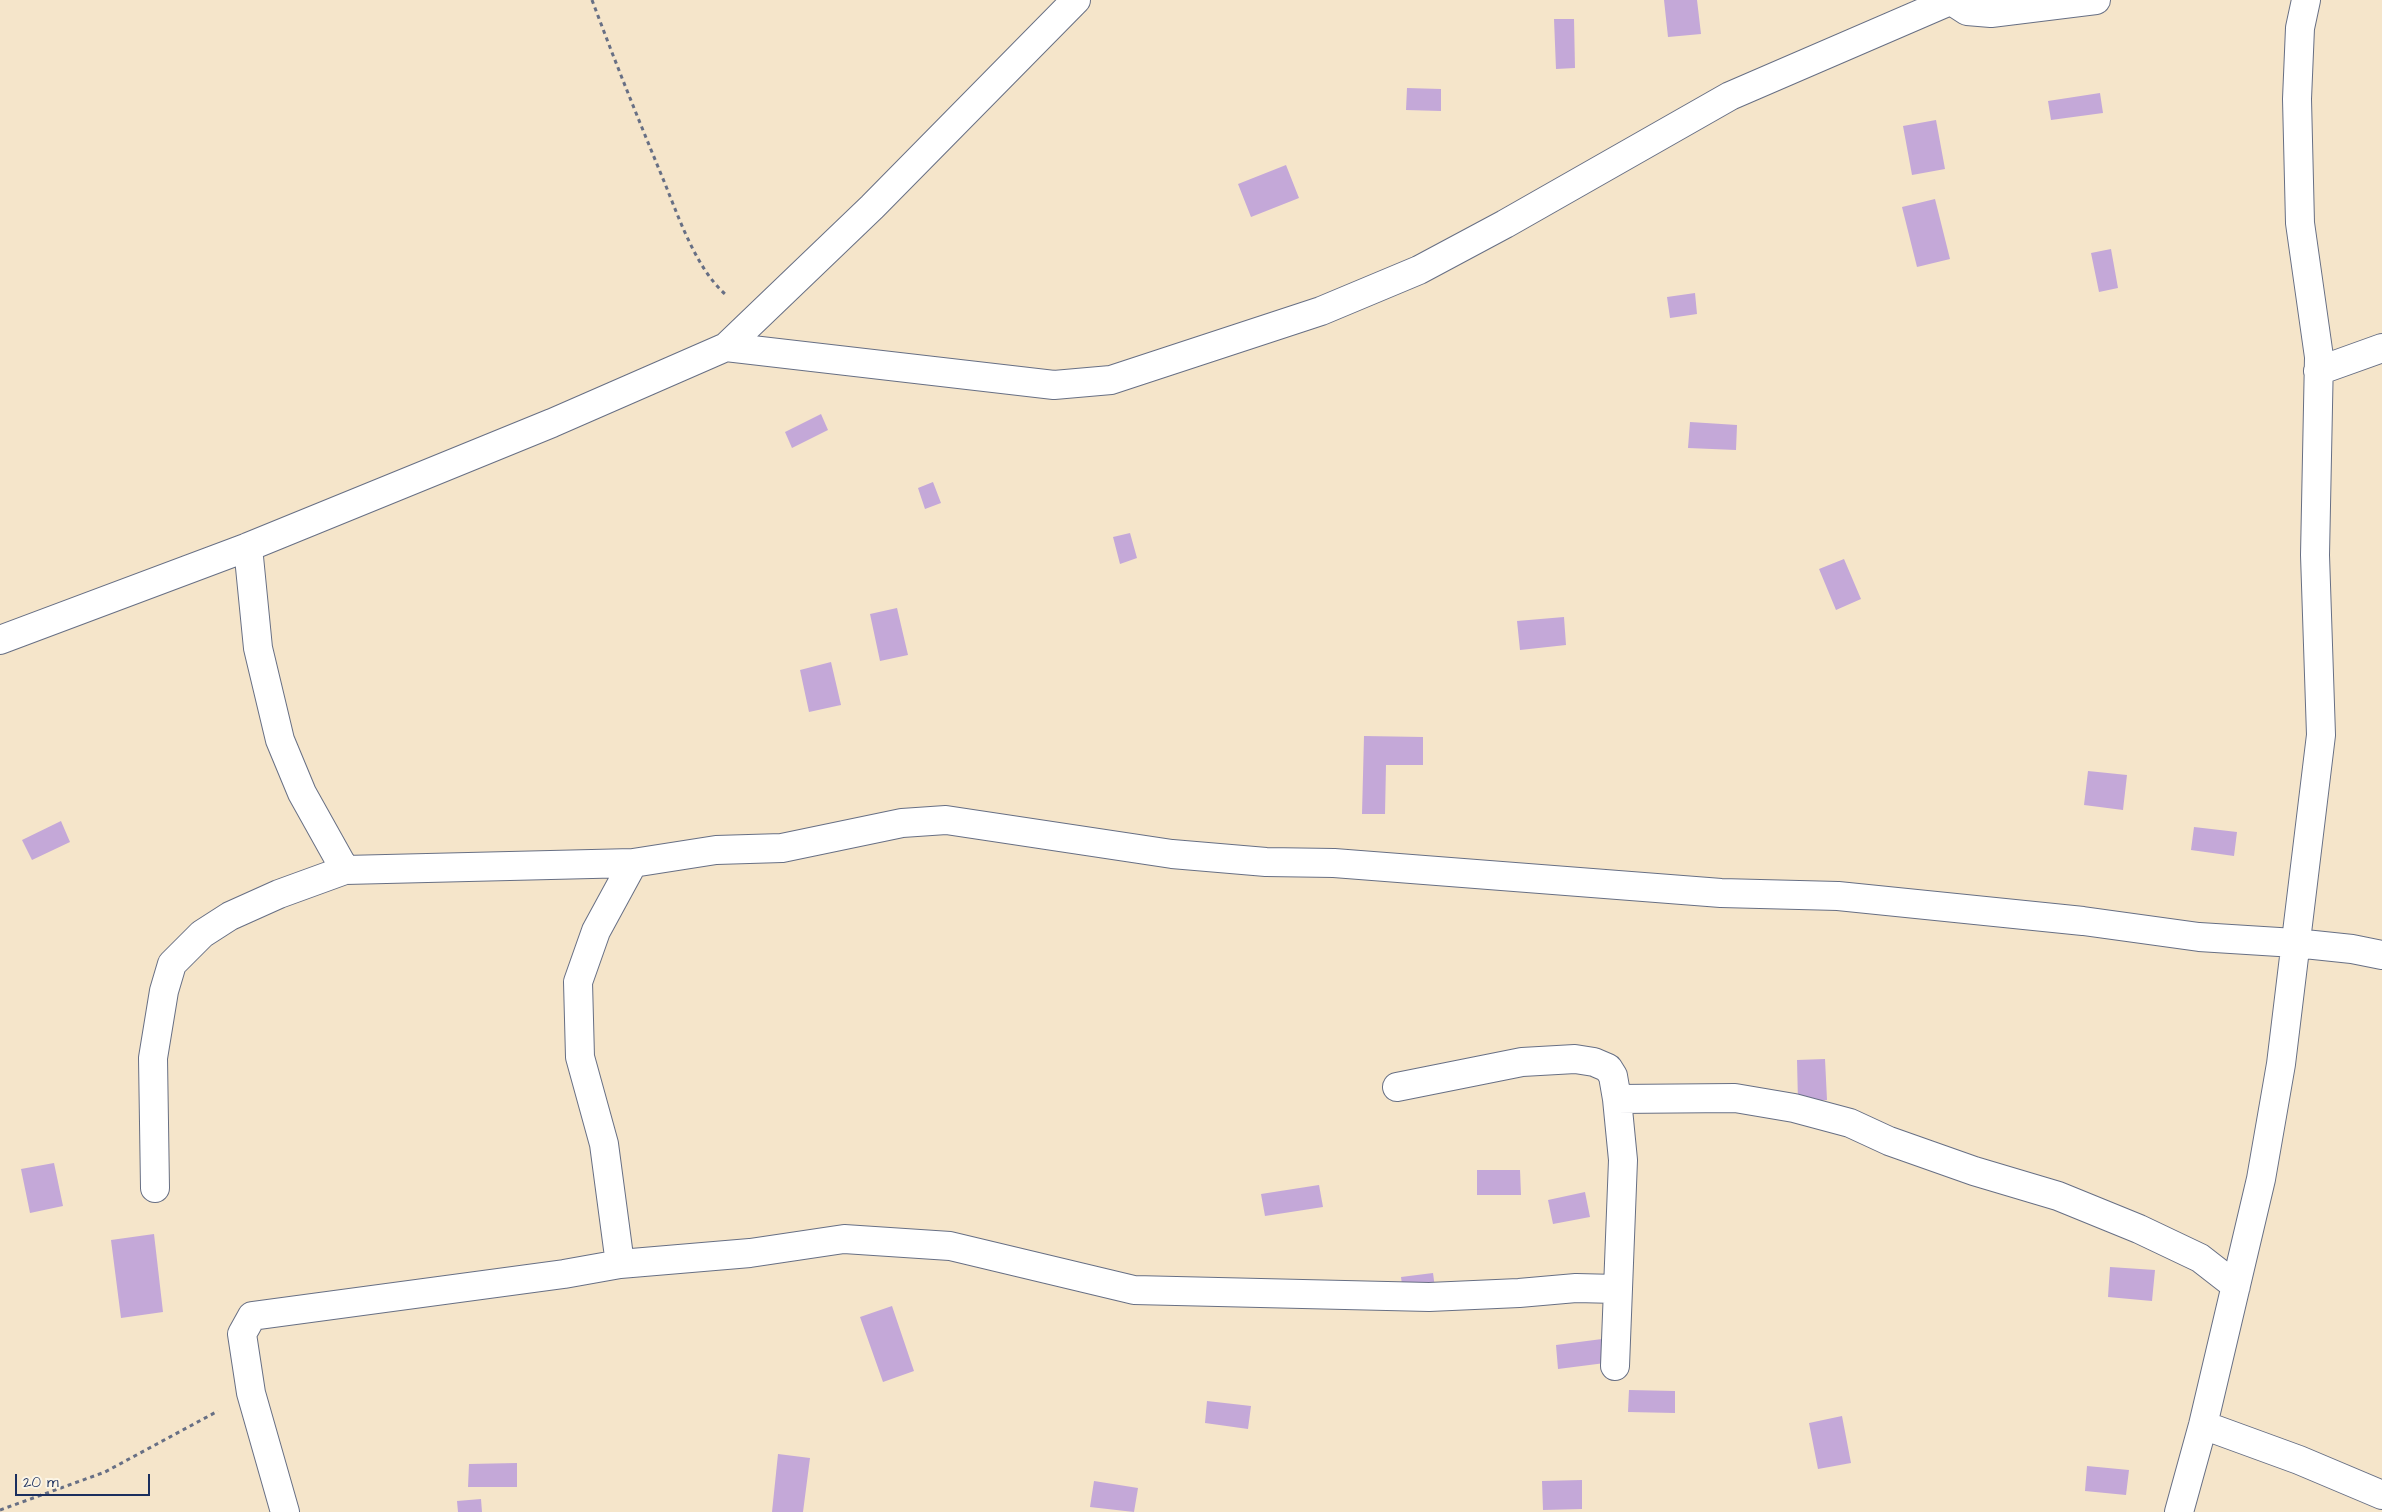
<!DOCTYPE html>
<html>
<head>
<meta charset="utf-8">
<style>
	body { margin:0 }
	#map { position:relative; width:2382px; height:1512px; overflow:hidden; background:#f5e5ca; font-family:"Architects Daughter",sans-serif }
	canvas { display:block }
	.scale { position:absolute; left:15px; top:1474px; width:135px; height:22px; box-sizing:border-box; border:2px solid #1b2f5e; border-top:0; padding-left:6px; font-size:15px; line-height:18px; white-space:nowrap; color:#1b2f5e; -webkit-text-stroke:4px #fcf5e5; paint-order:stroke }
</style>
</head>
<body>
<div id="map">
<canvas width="2382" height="1512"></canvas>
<div class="scale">20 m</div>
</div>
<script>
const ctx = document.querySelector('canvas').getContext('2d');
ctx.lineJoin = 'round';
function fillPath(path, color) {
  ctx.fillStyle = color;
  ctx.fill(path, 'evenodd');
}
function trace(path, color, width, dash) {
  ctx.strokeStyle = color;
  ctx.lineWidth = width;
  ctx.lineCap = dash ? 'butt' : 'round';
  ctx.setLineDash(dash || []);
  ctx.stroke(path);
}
const building = new Path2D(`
	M1664,0H1697L1701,34L1668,37Z
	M1554,19H1574L1575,68L1556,69Z
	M1407,88L1441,89V111L1406,110Z
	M2100,93L2103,113L2051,120L2048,101Z
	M1936,120L1945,169L1912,175L1903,126Z
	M1286,165L1299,198L1251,217L1238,184Z
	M1935,199L1950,259L1917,267L1902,207Z
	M2111,249L2118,288L2099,292L2091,253Z
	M1695,293L1697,314L1670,318L1667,297Z
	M821,414L828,430L792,448L785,432Z
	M1690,422L1737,425L1736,450L1688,448Z
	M933,482L941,503L925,509L918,488Z
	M1130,533L1137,558L1120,564L1113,537Z
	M1844,559L1861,599L1836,610L1819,569Z
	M897,608L908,655L880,661L870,614Z
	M1564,617L1566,645L1520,650L1517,621Z
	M831,662L841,705L809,712L800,670Z
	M1364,736L1423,737V765H1386L1385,814H1362Z
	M2088,771L2127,775L2123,810L2084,805Z
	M61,821L70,842L32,860L22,840Z
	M2194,827L2237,832L2234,856L2191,850Z
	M1825,1059L1827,1100L1798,1102L1797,1060Z
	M54,1163L63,1206L30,1213L21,1169Z
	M1477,1170H1520L1521,1195H1477Z
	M1319,1185L1323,1207L1265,1216L1261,1194Z
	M1585,1192L1590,1217L1553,1224L1548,1200Z
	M154,1234L163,1312L121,1318L111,1240Z
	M2110,1267L2155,1270L2152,1301L2108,1297Z
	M1433,1273L1435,1288L1403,1292L1401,1277Z
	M892,1306L914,1371L883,1382L860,1317Z
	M1602,1339L1605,1363L1558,1369L1556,1345Z
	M1629,1390L1675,1391V1413L1628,1412Z
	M1207,1401L1251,1406L1248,1429L1205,1423Z
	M1842,1416L1851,1463L1818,1469L1809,1423Z
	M778,1454L810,1458L803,1512H772Z
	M517,1463V1487H468L469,1464Z
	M2087,1466L2129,1470L2126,1495L2085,1491Z
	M1582,1480V1509L1543,1510L1542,1481Z
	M1094,1481L1138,1488L1134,1512L1090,1507Z
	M481,1499L482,1512H458L457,1501Z`);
const path = new Path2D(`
	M592,0C614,59 637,116 661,174C677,212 694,266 725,294
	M0,1510L105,1472L218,1411`);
const street = new Path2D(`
	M1950,0L1967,11L1991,13L2096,0
	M726,347L872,207L1076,0
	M2318,371L2382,348
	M248,547L258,648L280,740L302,793L345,870
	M0,640L248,547L552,423L726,347L1054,385L1111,380L1321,311L1419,270L1505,224L1730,96L1950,1
	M1397,1087L1522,1062L1575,1059L1594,1062L1608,1068L1613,1076L1617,1099L1623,1160L1615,1366
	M1617,1099L1735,1098L1794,1108L1850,1123L1889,1141L1974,1171L2058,1196L2139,1229L2200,1258L2236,1286
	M155,1188L153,1058L164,991L172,964L202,934L230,916L279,894L345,870L633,863L716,850L782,848L902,823L946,820L1172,854L1266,862L1334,863L1721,893L1838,896L2083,921L2199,937L2295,943L2352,949L2382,955
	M620,1264L604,1144L580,1057L578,982L596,931L633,863
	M2203,1425L2299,1460L2382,1495
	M285,1512L251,1393L242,1334L252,1316L564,1274L620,1264L750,1253L844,1239L950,1246L1134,1290L1429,1297L1519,1293L1576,1288L1617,1289
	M2179,1512L2203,1425L2261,1179L2281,1064L2321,735L2315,555L2319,357L2300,223L2297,99L2300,28L2306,0`);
fillPath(building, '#c4a8d8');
trace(street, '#676f84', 30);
trace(path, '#676f84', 3, [4, 4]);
trace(street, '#fff', 28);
</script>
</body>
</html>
